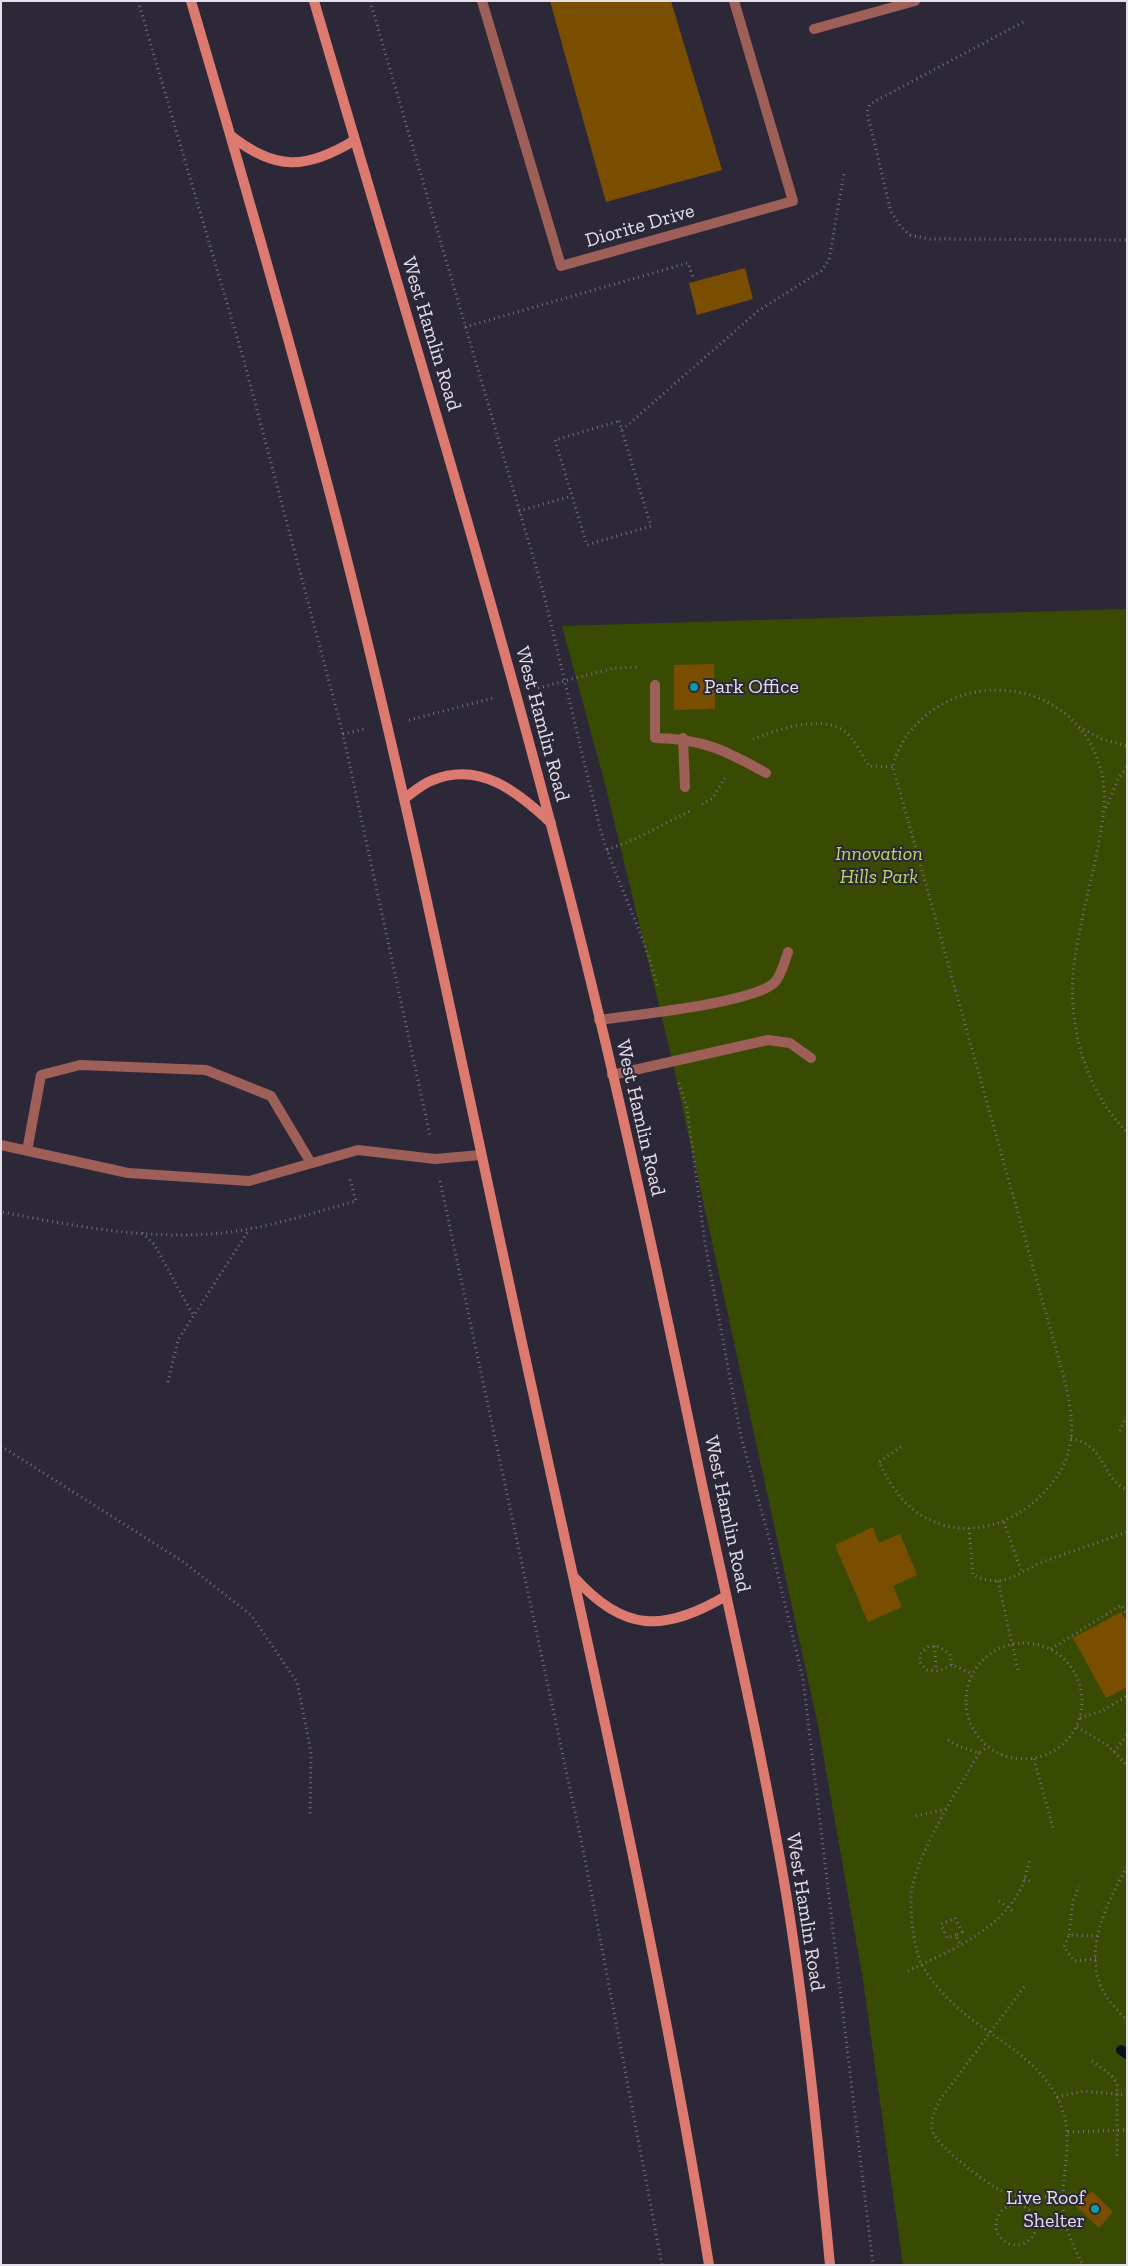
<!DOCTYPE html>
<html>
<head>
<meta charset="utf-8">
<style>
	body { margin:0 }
	#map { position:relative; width:1128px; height:2266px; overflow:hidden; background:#2c2838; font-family:"Zilla Slab",serif }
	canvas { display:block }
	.frame { position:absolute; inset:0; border:2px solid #e3e0eb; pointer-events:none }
</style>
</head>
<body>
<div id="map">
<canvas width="1128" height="2266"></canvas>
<div class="frame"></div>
</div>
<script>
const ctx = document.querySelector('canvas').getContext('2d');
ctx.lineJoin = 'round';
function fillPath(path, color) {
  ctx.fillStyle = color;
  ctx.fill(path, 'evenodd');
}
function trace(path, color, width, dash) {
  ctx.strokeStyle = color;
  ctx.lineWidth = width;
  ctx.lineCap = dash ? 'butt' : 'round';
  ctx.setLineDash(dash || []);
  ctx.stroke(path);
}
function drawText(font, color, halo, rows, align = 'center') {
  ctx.font = font + ' "Zilla Slab",serif';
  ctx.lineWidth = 4;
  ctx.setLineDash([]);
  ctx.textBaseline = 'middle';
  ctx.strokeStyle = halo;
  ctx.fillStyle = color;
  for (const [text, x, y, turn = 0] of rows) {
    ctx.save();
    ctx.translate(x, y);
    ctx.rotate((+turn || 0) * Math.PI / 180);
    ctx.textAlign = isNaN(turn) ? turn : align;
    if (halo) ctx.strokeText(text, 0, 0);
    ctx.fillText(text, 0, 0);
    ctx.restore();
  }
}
const green = new Path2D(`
	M1127,609V2265H903L863,1980L818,1725L671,1055L606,788L562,626Z`);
const stream = new Path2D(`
	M1121,2050L1127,2054`);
const building = new Path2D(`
	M550,1H671L722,170L606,202Z
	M745,268L753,299L697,315L689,283Z
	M714,664L715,709L674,710V665Z
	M873,1527L879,1543L900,1534L917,1575L893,1586L902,1607L868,1622L835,1545Z
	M1121,1612L1127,1622V1687L1106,1698L1073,1638Z
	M1092,2191L1113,2212L1099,2228L1076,2206Z`);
const path = new Path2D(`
	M138,1L244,361L343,734L430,1136
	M370,1L543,591L601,832C618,885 645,935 658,989
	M1023,22L870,104L867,112L891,212L901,227L910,235L930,239L1127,240
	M465,327L688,263L693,277
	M619,421L651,526L587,545L555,440Z
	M622,430L758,311L821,271L829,260L844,173
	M519,511L572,496
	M538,688L614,668L639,667
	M409,720L493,698
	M1079,727L1102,739L1127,746
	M343,734L364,729
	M753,739C777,730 820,714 844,731C854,738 862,755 869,766L893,767
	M702,804L712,799L725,778
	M1106,808L1118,779L1127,767
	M607,850L635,839L690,811
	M679,1083L687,1108L705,1243L741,1437L768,1534L803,1679L873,2265
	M440,1181L584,1854L662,2265
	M3,1212C81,1228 170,1244 249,1229C285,1222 321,1211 356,1201L349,1176
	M142,1233L154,1244L193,1315
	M168,1382L178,1340L249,1230
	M1120,1431L1126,1417
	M1071,1438C1108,1447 1099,1476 1127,1490
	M1,1446L182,1561L251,1615L297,1682L311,1752L310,1816
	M901,1447L879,1462C889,1482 900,1502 921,1515C964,1542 1016,1525 1047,1489C1055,1480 1063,1469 1067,1457C1076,1428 1070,1402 1063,1374L893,767C897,747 909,730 924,717C974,673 1057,684 1090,743C1112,783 1104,815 1096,857C1088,894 1076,939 1073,976C1069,1030 1087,1093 1127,1132
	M1004,1522L1022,1573
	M969,1528L973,1575L986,1580L998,1581L1011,1578L1040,1563L1127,1532
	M998,1581L1018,1670
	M966 1701a58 58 0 1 1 116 0a58 58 0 1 1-116 0Z
	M935,1646L936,1671
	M1051,1649L1121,1605L1127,1615
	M952,1665L950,1654L940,1647L929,1646L920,1654V1662L926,1670L939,1671L952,1665L973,1674
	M1080,1718L1102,1711L1127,1696
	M1077,1727L1107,1745L1127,1765
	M948,1740L958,1746L979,1753L987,1747
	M1114,1752L1127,1735
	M979,1753C955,1795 926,1837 913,1884C908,1902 913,1946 921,1963C930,1981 949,2001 965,2014C997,2040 1037,2059 1057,2097C1077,2136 1061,2168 1063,2208C1064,2228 1074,2247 1083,2265
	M1034,1759L1053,1828
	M916,1816L946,1809
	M1127,1867C1105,1906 1077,1961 1111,2003C1116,2008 1121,2015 1127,2020
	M1024,1879L1032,1882
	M999,1901L1013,1911
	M956,1935L947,1938L941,1924L955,1918L962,1932L956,1935L961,1946
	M1069,1935L1073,1901L1079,1886
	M1096,1959L1074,1961L1064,1947L1069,1935L1098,1936
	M908,1971C949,1951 1001,1931 1022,1886C1025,1878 1027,1869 1030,1860
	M1024,1987L940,2100C935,2111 929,2120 933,2132C937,2146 988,2185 1002,2191C1028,2203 1058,2191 1084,2202
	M1092,2061L1110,2074L1117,2083V2156
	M1057,2097L1084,2091L1127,2095
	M1068,2132L1127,2130
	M996 2225a20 20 0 1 1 40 0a20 20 0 1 1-40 0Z
	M1021,2205L1022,2195`);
const service = new Path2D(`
	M655,685V738C703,739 725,750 766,773
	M683,738L685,787
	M599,1020C634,1015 752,1003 774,983C781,977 785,960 788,952
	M612,1075L768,1040L790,1043L811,1058
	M1,1145L128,1173L249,1181L358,1150L435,1159L481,1155
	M27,1151L41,1075L80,1065L206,1070L271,1096L311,1163`);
const minor = new Path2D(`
	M482,1L561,266L793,201L734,1
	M814,29L915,1`);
const secondary = new Path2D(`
	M191,1C245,184 298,367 345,552C411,812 464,1076 521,1338C588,1646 659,1954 709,2265
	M314,1C394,274 478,546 550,821C607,1035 654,1253 699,1470C729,1611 762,1751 786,1893C806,2016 818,2141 830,2265
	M230,135C275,171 306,170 355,140
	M404,799C413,792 422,784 433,780C480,761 518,792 551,823
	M574,1577C624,1633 664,1632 726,1596`);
const markers = [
	[694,687,5,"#0f9aa8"],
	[1095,2209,5,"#0f9aa8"]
];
const streetNames = [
	["Diorite Drive",640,226,-16],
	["West Hamlin Road",431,334,73],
	["West Hamlin Road",542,724,75],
	["West Hamlin Road",640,1118,77],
	["West Hamlin Road",727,1514,78],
	["West Hamlin Road",805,1912,81]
];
const poiNames = [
	["Park Office",704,687],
	["Live Roof",1085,2198,"right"],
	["Shelter",1085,2221,"right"]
];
const parkNames = [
	["Innovation",879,854],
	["Hills Park",879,877]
];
fillPath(green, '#394b02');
trace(stream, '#05141a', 10);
fillPath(building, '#7a4e00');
trace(path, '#74717f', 3, [1, 4]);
trace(service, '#9d5f57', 10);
trace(minor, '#9d5f57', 10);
trace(secondary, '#dd7a6f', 10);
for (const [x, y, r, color] of markers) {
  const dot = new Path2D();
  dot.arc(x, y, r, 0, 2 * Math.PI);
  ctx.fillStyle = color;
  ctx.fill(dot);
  trace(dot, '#2c2838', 2);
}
drawText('20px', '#e3e0eb', '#2c2838', streetNames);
drawText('20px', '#e3e0eb', '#2c2838', poiNames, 'left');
drawText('italic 20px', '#b8dd65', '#2c2838', parkNames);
</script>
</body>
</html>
